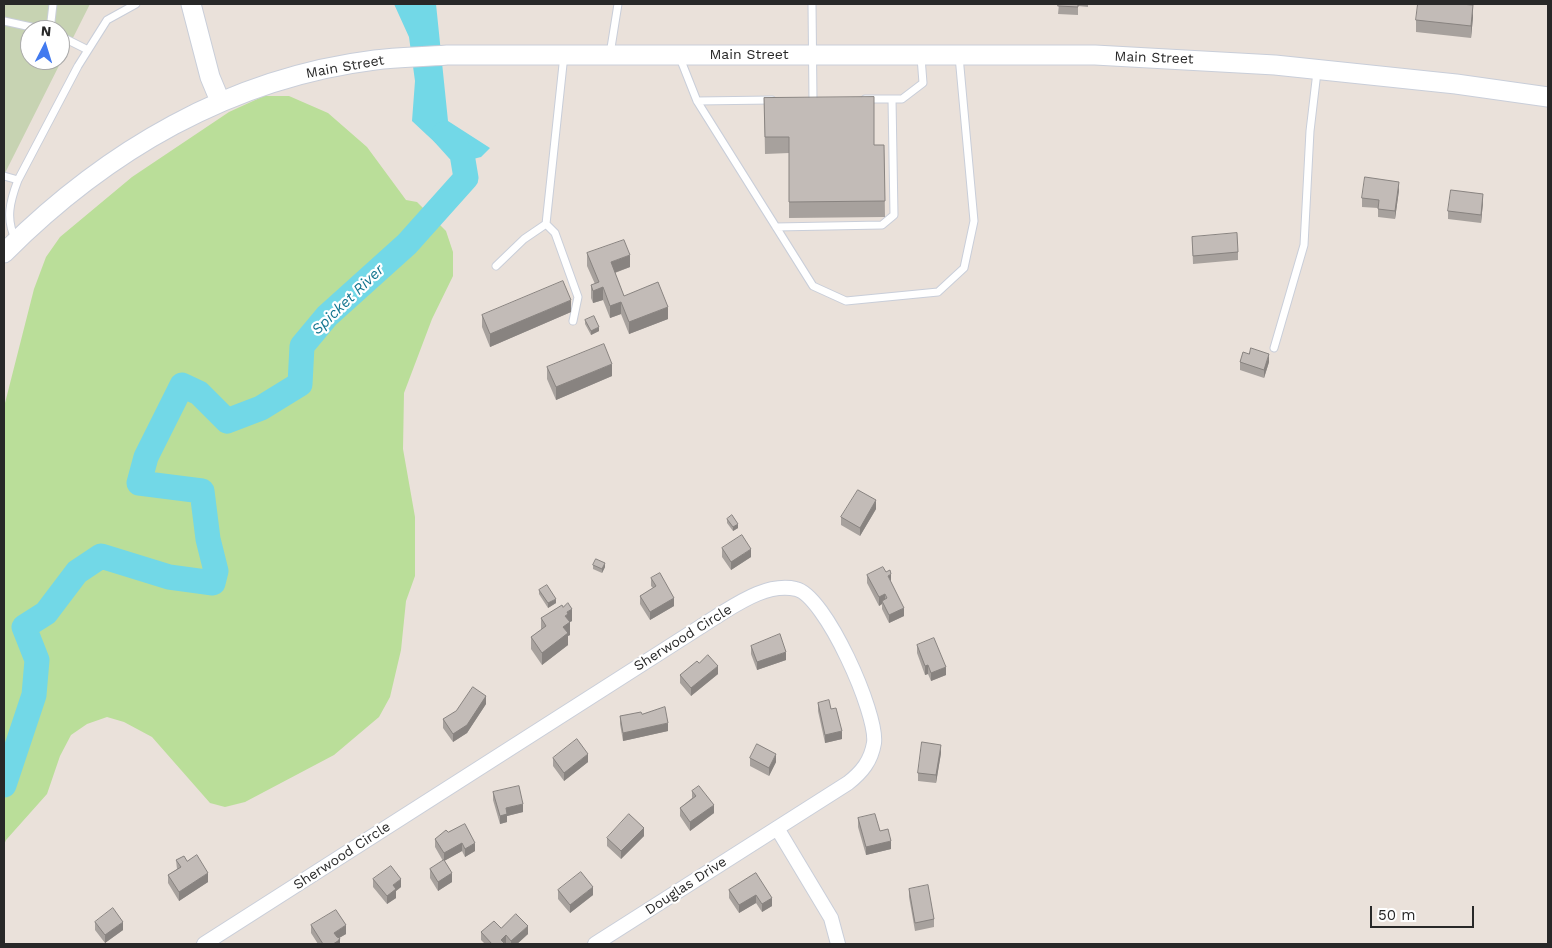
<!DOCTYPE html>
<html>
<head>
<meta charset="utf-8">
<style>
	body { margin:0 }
	#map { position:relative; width:1552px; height:948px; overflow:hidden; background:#eae1da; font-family:"Work Sans",sans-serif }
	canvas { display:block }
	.frame { position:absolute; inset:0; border:5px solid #282828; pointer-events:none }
	.north { position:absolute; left:20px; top:20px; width:50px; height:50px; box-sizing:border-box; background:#fff; border:1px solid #a9a9a9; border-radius:50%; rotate:5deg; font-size:14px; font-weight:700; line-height:20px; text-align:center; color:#282828 }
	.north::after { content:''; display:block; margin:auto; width:18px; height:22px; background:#427aef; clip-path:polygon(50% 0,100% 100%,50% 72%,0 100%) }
	.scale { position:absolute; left:1370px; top:906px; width:104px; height:22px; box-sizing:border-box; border:2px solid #282828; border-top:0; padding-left:6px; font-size:15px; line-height:18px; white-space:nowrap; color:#282828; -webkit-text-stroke:4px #fff; paint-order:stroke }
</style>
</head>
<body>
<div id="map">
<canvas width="1552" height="948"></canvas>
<div class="frame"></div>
<div class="north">N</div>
<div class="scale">50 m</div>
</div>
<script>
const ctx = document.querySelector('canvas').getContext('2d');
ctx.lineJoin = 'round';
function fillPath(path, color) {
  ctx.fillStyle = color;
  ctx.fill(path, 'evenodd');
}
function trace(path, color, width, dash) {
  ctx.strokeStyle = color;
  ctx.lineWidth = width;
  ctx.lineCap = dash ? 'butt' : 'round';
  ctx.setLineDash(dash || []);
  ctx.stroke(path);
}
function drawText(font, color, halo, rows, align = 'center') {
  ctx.font = font + ' "Work Sans",sans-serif';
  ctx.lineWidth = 4.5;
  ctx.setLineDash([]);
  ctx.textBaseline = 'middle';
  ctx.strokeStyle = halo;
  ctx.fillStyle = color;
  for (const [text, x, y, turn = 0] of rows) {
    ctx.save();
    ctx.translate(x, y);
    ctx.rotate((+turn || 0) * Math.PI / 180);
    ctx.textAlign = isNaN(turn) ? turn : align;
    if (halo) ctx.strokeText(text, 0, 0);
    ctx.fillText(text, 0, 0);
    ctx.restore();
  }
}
const green = new Path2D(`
	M264,96H289L328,113L367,147L406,200L417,202L446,231L453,252V276L432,319L404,393L403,449L415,517V576L406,601L401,650L390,697L379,717L334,755L245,802L225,807L210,803L152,737L124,722L107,717L87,724L71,735L60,756L47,794L6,840L4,845V407L34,289L46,257L60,237L132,177L229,112Z`);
const cemetery = new Path2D(`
	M4,4H90L4,175ZM30,30H60V60H30Z`);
const water = new Path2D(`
	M394,4H436L448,121L490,148L481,157L457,163L412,121L415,81L409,37Z`);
const river = new Path2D(`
	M4,785L34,695L37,660L24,627L46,613L77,572L101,556L169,577L213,583L216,571L208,539L202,491L139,483L146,457L182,385L199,393L227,421L261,408L300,384L302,346L327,316L407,244L466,178L462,154L444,134`);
const lane = new Path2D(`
	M812,4L813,100
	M4,21L45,30
	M50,30L53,4
	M60,36L88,50
	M610,54L618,4
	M564,55L546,224L555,233L578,297L573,321
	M680,58L697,101L813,286L846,301L938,292L964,268L974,221L959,56
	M865,99H902L923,83L921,57
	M697,101L772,100
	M4,176L18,180C10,201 5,220 16,240
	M18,180L78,66L107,20L136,4
	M776,227L882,225L894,215L892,99
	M496,266L524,239L546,224
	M1274,348L1304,245L1310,131L1317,72`);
const street = new Path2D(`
	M777,828L831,918L838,944
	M204,944L722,613C743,600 770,583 796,589C825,595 878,714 874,743C871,761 862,772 848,783L595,944`);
const secondary = new Path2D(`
	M191,4L210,77L220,101
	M4,253C106,151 230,78 375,60C398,57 423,57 447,55H1095L1275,65L1456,84L1548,97`);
const wall = new Path2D(`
	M1059,4H1088V7L1078,6V15L1058,14Z
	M1473,17L1471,38L1416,32V20Z
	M764,98L874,145H884L885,217L789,218V153L765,154Z
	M1399,190L1395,219L1378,217V208L1362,207V198Z
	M1483,202L1481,223L1448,219V211Z
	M1192,237L1238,252V260L1193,264Z
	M587,253L630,267L615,273L624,296L668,319L629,334L621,314L610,318L603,300L593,303L591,298V285L595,284L587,266Z
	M571,312L490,347L482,327V315Z
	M585,320L599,331L591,335L585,324Z
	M1249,354L1269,362L1264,378L1240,370V362Z
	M547,367L612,376L556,400L547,379Z
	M876,509L860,536L841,525V517Z
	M727,519L738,528L733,531L727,523Z
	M722,548L751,557L731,570L722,557Z
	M593,565L605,567L602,573L593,569Z
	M867,575L891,582L904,616L889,623L882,609V604L879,606L867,583Z
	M651,578L674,606L650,620L640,604V596L653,588L651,586Z
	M539,590L556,603L548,608L539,594Z
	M541,618L572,621L570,622V635L568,636V645L542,665L531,649V637L541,630Z
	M917,645L946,675L931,681L928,674L925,675L917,653Z
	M751,646L786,660L757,670L751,654Z
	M699,663L718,674L691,696L680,683V675Z
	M818,703L831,709L842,739L825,743L818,711Z
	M486,704L467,733L453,742L443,728V719Z
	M642,714L668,731L623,741L620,724V716Z
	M941,753L936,783L918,781V773Z
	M553,758L588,762L564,781L553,766Z
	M750,758L776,762L769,776L750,766Z
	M692,791L714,813L690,831L680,816V808L692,798Z
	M493,792L523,812L507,816V822L500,824L493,800Z
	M858,818L880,831L891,849L866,855L858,827Z
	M448,832L475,851L465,857L462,851L444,861L452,882L438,891L430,878V869L443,861L435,847V839Z
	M644,836L621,859L607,846V838Z
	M176,860L187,861L208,882L179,901L168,883V875L177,869Z
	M756,873L772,906L762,912L756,903L739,913L729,898V890Z
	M373,879L401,887L396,891V898L387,904L373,887Z
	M909,889L934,919V927L915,931L909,897Z
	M558,890L593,895L570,913L558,899Z
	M95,922L123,930L105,943L95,930Z
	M311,925L346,934L339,938L340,944H318L311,933Z
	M501,928L528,934L517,944H485L481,940V932Z`);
const shadedWall = new Path2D(`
	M1473,5V17L1471,38V26Z
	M1399,182V190L1395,219V211Z
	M1483,194V202L1481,223V215Z
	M630,255V267L611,274V262Z
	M603,287V300L593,303V291Z
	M571,300V312L490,347V334Z
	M621,302V314L610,318V306Z
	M668,307V319L629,334V322Z
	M599,327V331L591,335V331Z
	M1269,354V362L1264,378V370Z
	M612,364V376L556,400V387Z
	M876,500V509L860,536V528Z
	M738,524V528L733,531V527Z
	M751,549V557L731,570V562Z
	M605,563V567L602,573V569Z
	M891,574V582L888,576Z
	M885,594V602L882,601V604L879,606V597Z
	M674,598V606L650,620V612Z
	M556,599V603L548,608V603Z
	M904,608V616L889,623V615Z
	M572,609V621L570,622V635L568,636V645L542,665V653L563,627L567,612Z
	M786,652V660L757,670V662Z
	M928,665V674L925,675V666Z
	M718,666V674L691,696V688Z
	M946,667V675L931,681V673Z
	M486,696V704L467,733L453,742V734Z
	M668,723V731L623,741V733Z
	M842,731V739L825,743V735Z
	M941,745V753L936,783V775Z
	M588,754V762L564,781V773Z
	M776,754V762L769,776V768Z
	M523,804V812L507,816V822L500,824V816L506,808Z
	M714,805V813L690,831V822Z
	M644,828V836L621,859V851Z
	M891,841V849L866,855V847Z
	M462,843V851L444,861V853Z
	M475,843V851L465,857V849Z
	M208,873V882L179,901V892Z
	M452,873V882L438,891V882Z
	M401,879V887L396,891V898L387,904V896L393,885Z
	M593,887V895L570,913V905Z
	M756,895V903L739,913V905Z
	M772,898V906L762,912V904Z
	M123,922V930L105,943V935Z
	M346,925V934L334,941V933Z
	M528,926V934L517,944H511V941Z
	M506,935V944L501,940Z
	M340,938V944H333Z`);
const building = new Path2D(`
	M1059,4H1078V7L1058,6Z
	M1418,4H1460L1473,5L1471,26L1416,20Z
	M874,97V145H884L885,201L789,202V137H765L764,98Z
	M1365,177L1399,182L1395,211L1378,209L1379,200L1362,198Z
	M1451,190L1483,194L1481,215L1448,211Z
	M1237,233L1238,252L1193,256L1192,237Z
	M624,240L630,255L611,262L624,296L658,282L668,307L629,322L621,302L610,306L603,287L593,291L591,285L599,282L587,253Z
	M563,281L571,300L490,334L482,315Z
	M594,316L599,327L591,331L585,320Z
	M604,344L612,364L556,387L547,367Z
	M1251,348L1269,354L1264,370L1240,362L1243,352L1249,354Z
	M858,490L876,500L860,528L841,517Z
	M732,515L738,524L733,527L727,519Z
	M742,535L751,549L731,562L722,548Z
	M596,559L605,563L602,569L593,565Z
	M883,567L886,572L890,570L891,574L888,576L904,608L889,615L882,601L887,598L885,594L879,597L867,575Z
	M660,573L674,598L650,612L640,596L656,586L651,578Z
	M547,585L556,599L548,603L539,590Z
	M568,603L572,609L567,612L568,614L565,616L570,622L563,627L568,633L542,653L531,637L546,626L541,618L562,605L563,607Z
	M780,634L786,652L757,662L751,646Z
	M934,638L946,667L931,673L928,665L925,666L917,645Z
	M708,655L718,666L691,688L680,675L697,661L699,663Z
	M473,687L486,696L467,725L453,734L443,719L456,711Z
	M829,700L831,709L836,708L842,731L825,735L818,703Z
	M665,707L668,723L623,733L620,716L641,712L642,714Z
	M577,739L588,754L564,773L553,758Z
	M922,742L941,745L936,775L918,773Z
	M757,744L776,754L769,768L750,758Z
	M519,786L523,804L506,808L507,814L500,816L493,792Z
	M699,786L714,805L690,822L680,808L696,796L692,791Z
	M629,814L644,828L621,851L607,838Z
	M875,814L880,831L888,829L891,841L866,847L858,818Z
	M465,824L475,843L465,849L462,843L444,853L435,839L446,830L448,832Z
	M197,855L208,873L179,892L168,875L181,867L176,860L184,856L187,861Z
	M444,860L452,873L438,882L430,869Z
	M391,866L401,879L393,885L396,889L387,896L373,879Z
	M581,872L593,887L570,905L558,890Z
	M756,873L772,898L762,904L756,895L739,905L729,890Z
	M928,885L934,919L915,923L909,889Z
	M113,908L123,922L105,935L95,922Z
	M336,910L346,925L334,933L337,937L340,938L338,941L333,944H323L311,925Z
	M516,914L528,926L511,941L506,935L501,940L505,944H492L481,932L494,921L501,928Z`);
const streetNames = [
	["Main Street",749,55],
	["Main Street",1154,58,2],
	["Main Street",345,67,-10],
	["Sherwood Circle",683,638,-32],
	["Sherwood Circle",342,856,-33],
	["Douglas Drive",686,886,-33]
];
const waterNames = [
	["Spicket River",348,300,-44]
];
fillPath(green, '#bade99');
fillPath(cemetery, '#c7d3b2');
fillPath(water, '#72d8e7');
trace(river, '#72d8e7', 25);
trace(lane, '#c9ced9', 9);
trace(street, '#c9ced9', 16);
trace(secondary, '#c9ced9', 21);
trace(lane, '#fff', 7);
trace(street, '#fff', 14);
trace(secondary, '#fff', 19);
fillPath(wall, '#a7a19d');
fillPath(shadedWall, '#888380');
fillPath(building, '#c2bbb7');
trace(building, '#888380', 1);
drawText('14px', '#282828', '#fff', streetNames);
drawText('italic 15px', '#147690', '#fff', waterNames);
</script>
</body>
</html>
